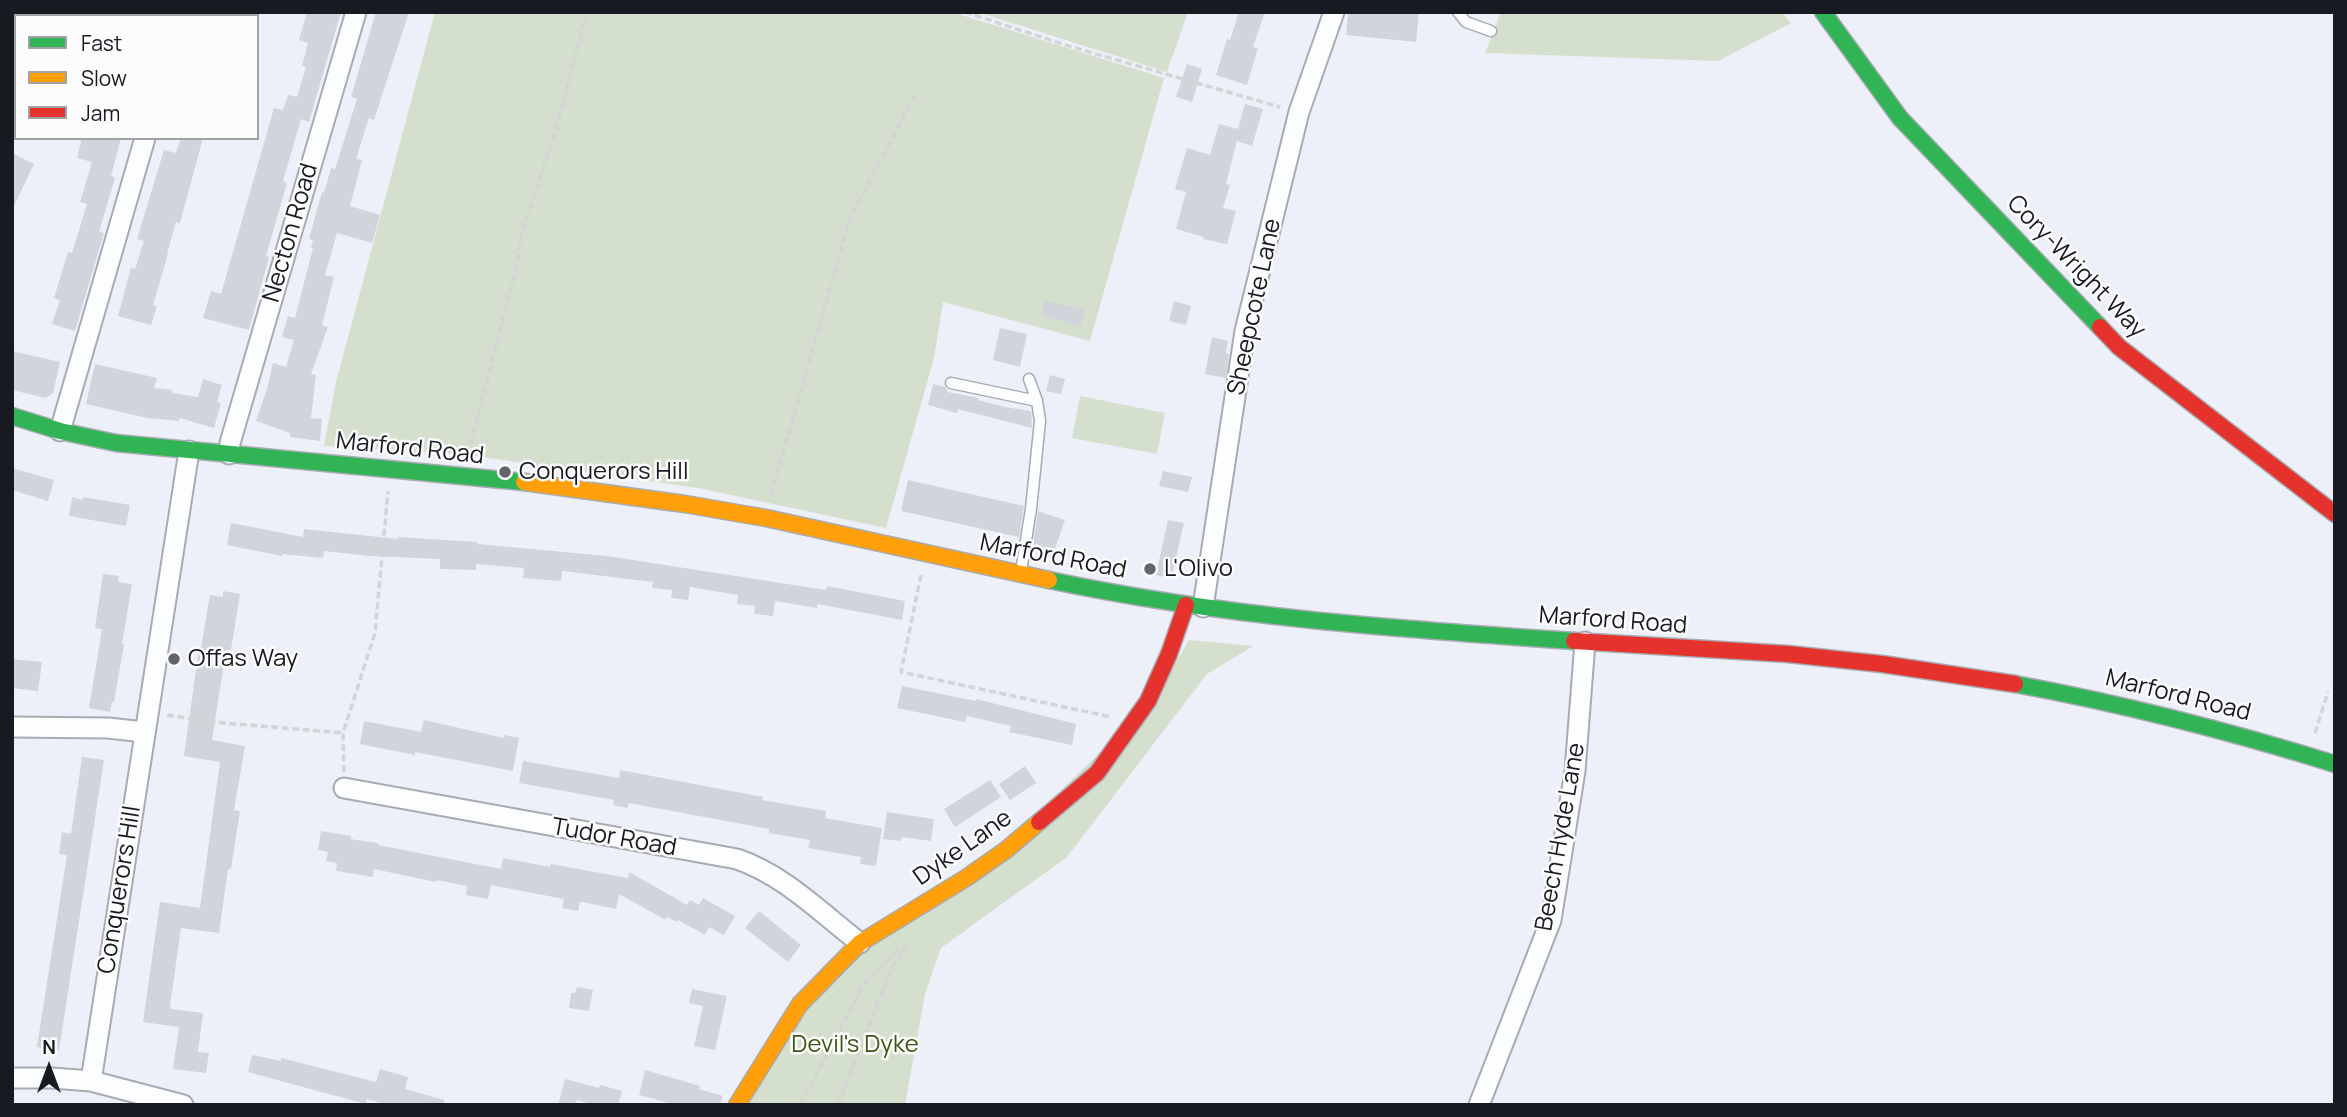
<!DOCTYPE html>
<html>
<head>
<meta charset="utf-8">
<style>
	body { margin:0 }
	#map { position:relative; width:2347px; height:1117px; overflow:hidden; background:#edf0f8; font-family:Manrope,sans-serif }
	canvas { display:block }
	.frame { position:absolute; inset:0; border:14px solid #171a20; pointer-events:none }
	.legend { position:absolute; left:14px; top:14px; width:245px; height:126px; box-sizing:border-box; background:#fcfcfc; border:2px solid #a0a2a4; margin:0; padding:9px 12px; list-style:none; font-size:21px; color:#171a20 }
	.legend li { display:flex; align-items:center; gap:14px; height:35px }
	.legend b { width:35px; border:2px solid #a0a2a4 }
	.north { position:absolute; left:14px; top:1033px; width:70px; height:70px; -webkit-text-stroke:5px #fcfcfc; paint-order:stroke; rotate:0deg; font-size:19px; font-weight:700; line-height:28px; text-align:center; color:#171a20 }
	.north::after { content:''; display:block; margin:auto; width:24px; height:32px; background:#171a20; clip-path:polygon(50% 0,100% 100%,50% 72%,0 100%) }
</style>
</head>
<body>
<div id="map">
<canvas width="2347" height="1117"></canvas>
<div class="frame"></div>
<ul class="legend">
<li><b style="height:9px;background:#30b455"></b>Fast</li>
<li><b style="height:9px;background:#ff9f0a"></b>Slow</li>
<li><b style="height:9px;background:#e5322d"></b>Jam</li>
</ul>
<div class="north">N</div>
</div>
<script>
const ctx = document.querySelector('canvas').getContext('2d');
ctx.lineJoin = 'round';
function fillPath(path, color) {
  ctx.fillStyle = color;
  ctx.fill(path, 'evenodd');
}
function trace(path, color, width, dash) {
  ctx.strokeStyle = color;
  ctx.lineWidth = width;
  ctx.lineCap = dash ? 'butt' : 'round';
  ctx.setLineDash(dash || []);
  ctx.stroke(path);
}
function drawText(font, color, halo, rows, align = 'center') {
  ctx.font = font + ' Manrope,sans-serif';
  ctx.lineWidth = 5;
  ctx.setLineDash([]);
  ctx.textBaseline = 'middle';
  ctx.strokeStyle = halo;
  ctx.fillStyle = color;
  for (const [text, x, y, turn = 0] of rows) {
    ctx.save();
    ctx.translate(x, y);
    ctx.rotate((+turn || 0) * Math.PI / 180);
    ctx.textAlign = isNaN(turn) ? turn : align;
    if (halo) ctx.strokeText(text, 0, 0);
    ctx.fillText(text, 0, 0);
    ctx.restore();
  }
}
const green = new Path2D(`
	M12,12H74L72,16H16V136H12Z
	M435,12H952L1164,78L1090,341L943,302L934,358L886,528L698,488L468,455L324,446L336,382Z
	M977,12H1188L1167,72Z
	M1501,12H1782L1791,23L1718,61L1485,53Z
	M1080,396L1165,413L1157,454L1072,438Z
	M1189,640L1253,646L1207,674L1067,857L941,948L925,994L905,1105H746L809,1005L875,936L967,883L1155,698Z`);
const building = new Path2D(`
	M307,12H341L309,122L301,119L283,181L287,183L266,256L269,257L249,330L203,318L211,291L221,294L274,108L283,110L288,95L297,97L306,67L302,66L308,43L299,40Z
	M376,12H409L374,120L369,118L356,159L362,160L350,206L380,215L372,243L337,233L325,275L334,277L322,325L328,327L311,374L316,375L311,418L322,419L320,441L290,437V433L256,421L268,386L273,363L286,367L294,340L282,337L288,316L295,318L313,248H311L313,240L309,239L322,192L324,193L331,168L335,169L357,99L351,97Z
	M1239,12H1265L1253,47L1258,48L1247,85L1216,75L1227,39L1230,40Z
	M1348,12H1419L1416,42L1346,35Z
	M1187,64L1202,69L1192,102L1176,97Z
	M1245,104L1263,109L1252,146L1237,141L1226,184L1230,185L1223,208L1236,211L1227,244L1203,239L1204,237L1176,229L1186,192L1175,189L1187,148L1210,155L1219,124L1238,129Z
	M82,138H121L111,176L115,178L99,232L104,233L75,331L52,324L60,300L54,298L68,252L72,253L87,204L80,202L92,162L77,158Z
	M181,138H203L180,223L176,222L167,254H168L153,305L157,306L151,325L118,316L131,268L135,269L144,241L137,239L164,150L176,153Z
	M12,153L34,164L12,210Z
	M1045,300L1085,310L1081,326L1041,316Z
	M1174,301L1191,306L1186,325L1169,321Z
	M1000,328L1027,334L1020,367L993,360Z
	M1212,337L1228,341L1226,353L1229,354L1226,378L1205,374Z
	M12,351L60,362L53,393L46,398L12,390Z
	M95,364L157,378L154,388L172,390V393L198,397L203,379L222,385L217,402L221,403L214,428L180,418L179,421L147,418L86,404Z
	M1050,375L1065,379L1061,394L1046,391Z
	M933,384L945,387L948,392L978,398V400L1005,407L1031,411L1032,428L958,409L957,413L928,405Z
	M12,468L54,480L48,501L12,490Z
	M1163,471L1192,477L1188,492L1159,486Z
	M908,480L1024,506L1019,537L901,511Z
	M72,497L82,500L83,497L130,505L126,526L69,516Z
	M1038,511L1065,520L1052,557L1032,550Z
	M1168,520L1184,523L1171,579L1156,575Z
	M231,523L303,537L304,529L398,539V537L477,542V544L607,556L826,590L827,586L905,601L902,620L818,604L817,608L775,601L773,616L754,614L755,606L737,604L738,595L690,587L688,600L671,598L672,590L652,588L653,582L562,571L561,581L523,578L524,568L476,564V570L440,569V559L370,556L324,551L323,558L282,554V556L227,545Z
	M103,574L119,576L118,582L132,584L122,644H124L114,702H112L110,712L89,708L102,629L95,628Z
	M223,591L240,594L231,650H226L212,740L245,746L234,810L240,811L231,869H228L219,933L181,928L170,1006L171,1009L203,1013L198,1052L209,1053L206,1073L173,1069L179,1027L143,1022L160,902L200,908L220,762L184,756L199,648H201L210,595L223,597Z
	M12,659L42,662L38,691L12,688Z
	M902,686L976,701V699L1076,724L1072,745L1009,732L1011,726L967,716L965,722L897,708Z
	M424,720L504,738V735L519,738L513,771L415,752V755L360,744L364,721L421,732Z
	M82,757L104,760L59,1050L37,1047L67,855L59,854L62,832L71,834Z
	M523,761L619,778L620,770L763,797L762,800L826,811L825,818L882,828L876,866L860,864L861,857L808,848L810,840L769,833V829L629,803L627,808L613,805L614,800L519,783Z
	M1025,766L1036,783L1010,800L999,784Z
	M990,780L1001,797L955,827L944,809Z
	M887,812L934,819L931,841L902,837L901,841L883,839Z
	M321,831L351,836L350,839L378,843V845L501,869L503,858L550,867L551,864L628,878L629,872L687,905L690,900L699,905L703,898L735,916L724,935L709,927L705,935L678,920L677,922L667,917L666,920L619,894L616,909L582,902H580L578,911L562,908L564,899L491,885L488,899L466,895L467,886L437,880L436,882L374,869L373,877L336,871L337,863L326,861L328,852L318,850Z
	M759,911L801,945L788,962L745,928Z
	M577,987L593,990L589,1011L569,1008L571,993H575Z
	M692,989L727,996L715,1050L694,1046L703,1006L689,1003Z
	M252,1055L281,1061V1058L376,1082L380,1069L408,1077L405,1089L444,1100V1105H388L367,1099L366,1104L303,1087L248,1072Z
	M645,1070L700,1086L699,1089L723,1096L720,1105H677L639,1095Z
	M565,1079L599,1088L600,1085L622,1091L618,1105H595L577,1100L575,1105H558Z`);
const path = new Path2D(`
	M965,12L1072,47L1280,107
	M468,454L518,261L521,236L556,129L587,12
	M771,495L850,218L917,91
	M921,575L901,672L1111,717
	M167,715L213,722L343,733
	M2315,733L2328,692
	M344,772L343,733L375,633L388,491
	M800,1105L864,984L899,948
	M838,1105L891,969L910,941`);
const lane = new Path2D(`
	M1458,12L1466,22L1491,31
	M951,383L1037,401
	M1021,571L1031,509L1040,421L1037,401L1029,379`);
const street = new Path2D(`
	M181,16L182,12
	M60,431L145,138
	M229,454L230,443L356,12
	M1203,607L1245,331L1299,112L1334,12
	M12,727L108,728L144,732
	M344,788L737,859C784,875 821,913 860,943
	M12,1078H52L91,1081L183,1105
	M91,1081L189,451
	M1479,1105L1551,920L1575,771L1585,642`);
const fast = new Path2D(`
	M1823,12L1900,118L2100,327
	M12,416L60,431L116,443L524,482
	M1049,580C1222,617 1398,629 1574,641
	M2015,684C2123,704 2229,731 2335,764`);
const slow = new Path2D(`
	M524,482L685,504L766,518L1049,580
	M737,1105L800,1004L860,943L966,878L1006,850L1039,822`);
const jam = new Path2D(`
	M2100,327L2119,347L2335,514
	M1574,641L1788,654L1882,664L2015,684
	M1039,822L1097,773L1148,701L1169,654L1186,605`);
const markers = [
	[505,472,7,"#62656c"],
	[1150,569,7,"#62656c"],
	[174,659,7,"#62656c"]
];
const streetNames = [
	["Necton Road",291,233,-74],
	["Cory-Wright Way",2076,267,46],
	["Sheepcote Lane",1255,307,-78],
	["Marford Road",410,449,6],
	["Marford Road",1053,557,11],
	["Marford Road",1613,621,4],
	["Marford Road",2178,696,14],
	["Beech Hyde Lane",1561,837,-80],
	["Tudor Road",614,838,10],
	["Dyke Lane",963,848,-35],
	["Conquerors Hill",120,890,-81]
];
const poiNames = [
	["Conquerors Hill",519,472],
	["L'Olivo",1164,569],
	["Offas Way",188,659]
];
const parkNames = [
	["Devil's Dyke",855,1045]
];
fillPath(green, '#d4e0cd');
fillPath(building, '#d0d4db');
trace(lane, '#a8abb2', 13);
trace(street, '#a8abb2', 23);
trace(fast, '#a8abb2', 19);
trace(slow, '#a8abb2', 19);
trace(jam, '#a8abb2', 19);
trace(path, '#d3d4d6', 3.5, [7, 3.5]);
trace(lane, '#fcfdfe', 10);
trace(street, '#fcfdfe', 19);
trace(fast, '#30b455', 16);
trace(slow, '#ff9f0a', 16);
trace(jam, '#e5322d', 16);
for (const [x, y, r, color] of markers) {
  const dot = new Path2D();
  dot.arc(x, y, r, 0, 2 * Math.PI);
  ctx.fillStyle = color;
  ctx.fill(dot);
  trace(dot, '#fcfcfc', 2.5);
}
drawText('24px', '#171a20', '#fcfcfc', streetNames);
drawText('24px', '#171a20', '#fcfcfc', poiNames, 'left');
drawText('24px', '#3c5614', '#fcfcfc', parkNames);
</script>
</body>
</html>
